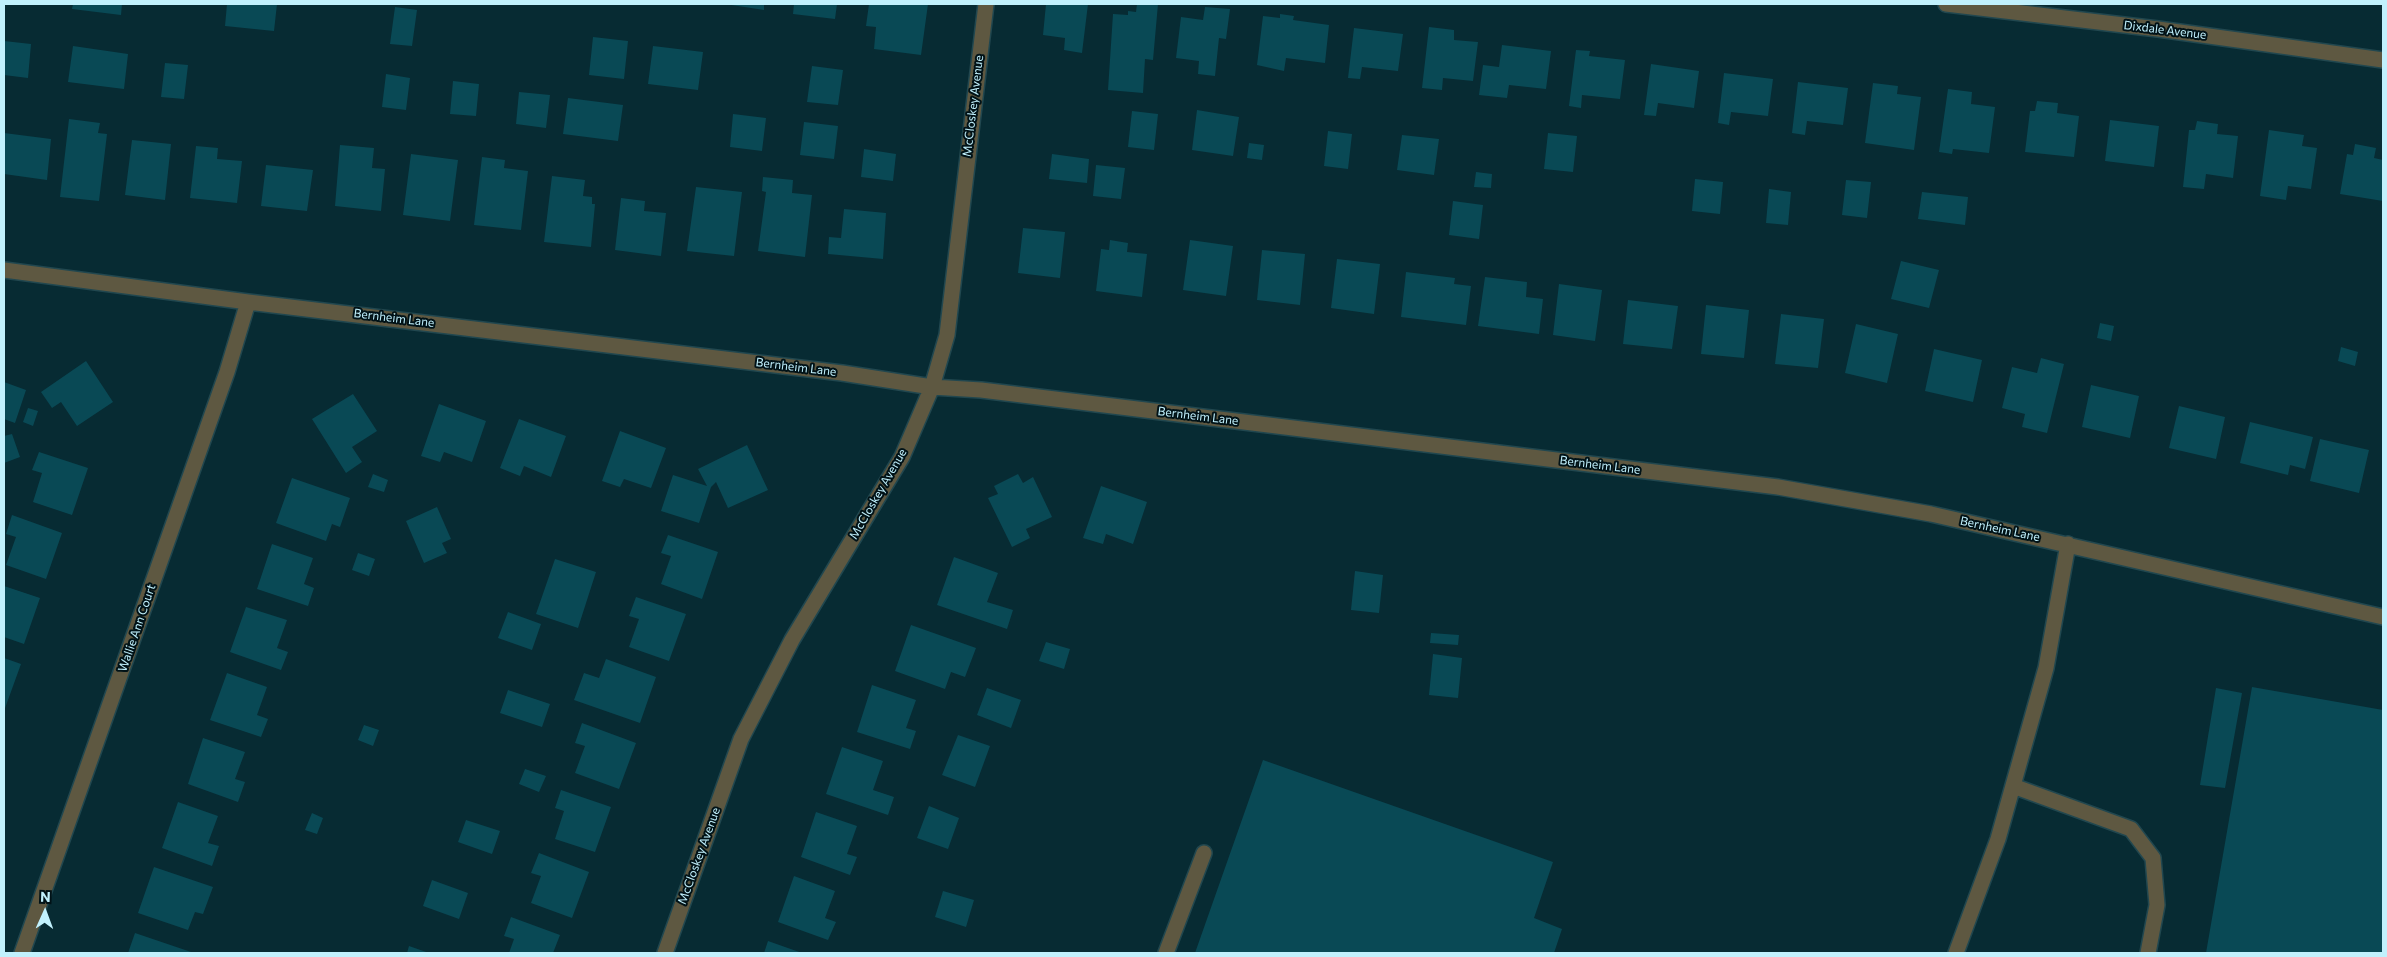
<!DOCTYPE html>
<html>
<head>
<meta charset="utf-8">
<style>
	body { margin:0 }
	#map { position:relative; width:2387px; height:957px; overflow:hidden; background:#072b33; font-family:Commissioner,sans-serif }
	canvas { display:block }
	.frame { position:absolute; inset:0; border:5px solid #c1f1fd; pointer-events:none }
	.north { position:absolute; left:20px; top:887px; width:50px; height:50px; -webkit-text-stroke:4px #001217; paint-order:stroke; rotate:2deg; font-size:14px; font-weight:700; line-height:20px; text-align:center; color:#c1f1fd }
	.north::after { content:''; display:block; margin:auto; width:18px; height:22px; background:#c1f1fd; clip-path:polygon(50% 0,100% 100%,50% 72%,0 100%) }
</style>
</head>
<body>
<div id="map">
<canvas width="2387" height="957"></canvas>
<div class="frame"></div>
<div class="north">N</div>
</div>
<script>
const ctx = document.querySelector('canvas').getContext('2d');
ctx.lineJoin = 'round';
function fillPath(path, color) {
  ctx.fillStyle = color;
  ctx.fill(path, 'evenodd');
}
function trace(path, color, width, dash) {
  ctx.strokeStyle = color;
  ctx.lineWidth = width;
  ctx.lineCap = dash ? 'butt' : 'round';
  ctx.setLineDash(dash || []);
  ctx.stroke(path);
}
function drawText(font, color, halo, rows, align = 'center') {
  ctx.font = font + ' Commissioner,sans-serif';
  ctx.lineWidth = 4;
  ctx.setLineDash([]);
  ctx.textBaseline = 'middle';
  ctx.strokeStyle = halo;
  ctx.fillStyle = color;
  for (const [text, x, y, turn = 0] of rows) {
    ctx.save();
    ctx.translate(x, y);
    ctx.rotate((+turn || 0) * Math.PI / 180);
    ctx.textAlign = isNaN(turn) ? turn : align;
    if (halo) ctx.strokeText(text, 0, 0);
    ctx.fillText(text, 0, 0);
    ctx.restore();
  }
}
const building = new Path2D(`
	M73,4H122L121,15L72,9Z
	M227,4H277L274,31L225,26Z
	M725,4H764V10Z
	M794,4H837L835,19L793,14Z
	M869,4H928L921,55L874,49L876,27L866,26Z
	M1046,4H1088L1082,53L1064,50L1065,38L1043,35Z
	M1137,4H1158L1153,60L1145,59L1143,93L1108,90L1113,14L1128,15V11L1136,12Z
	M395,7L417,10L412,46L390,44Z
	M1205,7L1230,9L1226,39L1219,38L1215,76L1198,74L1199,61L1176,58L1181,17L1203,20Z
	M1280,14L1294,16L1293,20L1329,25L1325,63L1286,58L1284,71L1257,65L1263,16L1280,18Z
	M1429,27L1454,30V40L1478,42L1473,81L1443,78L1442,90L1422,88Z
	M1354,28L1403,34L1398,71L1362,67L1360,79L1348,78Z
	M593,37L628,41L624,79L589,75Z
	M4,41L31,44L28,78L4,75Z
	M1502,45L1551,51L1546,89L1509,85L1507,98L1479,95L1483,65L1499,67Z
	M73,46L128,54L124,89L68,82Z
	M653,46L703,52L698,90L648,84Z
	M1576,50L1590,51L1589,56L1625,60L1620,99L1582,95L1581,108L1569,106Z
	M165,63L188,65L184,99L161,97Z
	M1651,64L1699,71L1694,108L1658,103L1656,116L1644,115Z
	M812,66L843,70L838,105L807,102Z
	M1724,73L1773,79L1768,116L1731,112L1729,125L1718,123Z
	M386,74L410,78L406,110L382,107Z
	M453,81L479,84L476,116L450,114Z
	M1798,82L1848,88L1843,125L1807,121L1805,135L1792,133Z
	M1873,83L1898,86L1897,94L1921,97L1914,150L1865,143Z
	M1948,89L1972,92L1971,104L1995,107L1989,153L1953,149L1952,154L1939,152Z
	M519,92L550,95L546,128L516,124Z
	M568,98L623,105L618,141L563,134Z
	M2037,101L2058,103L2057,113L2079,116L2074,157L2025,152L2030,111H2035Z
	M1197,110L1239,117L1233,156L1192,150Z
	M1132,111L1158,114L1154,150L1128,147Z
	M733,114L766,118L762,151L730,147Z
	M69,119L100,123L98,133L107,134L99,201L60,197Z
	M2110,120L2159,126L2154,167L2105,161Z
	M2197,121L2218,124L2217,134L2238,136L2233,178L2206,174L2204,189L2183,187L2189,130H2195Z
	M804,122L838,126L834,159L800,155Z
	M2269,130L2304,135L2302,146L2317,148L2311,189L2288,186L2286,200L2260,196Z
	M1328,131L1352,134L1348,169L1324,166Z
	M4,133L51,139L47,180L4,174Z
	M1548,133L1577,136L1573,172L1544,169Z
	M1402,135L1439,139L1434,175L1397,170Z
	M132,140L171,144L165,200L125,195Z
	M1249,143L1264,145L1262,160L1247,158Z
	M2355,144L2376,148L2374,158L2383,160V201L2340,194L2347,154L2353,155Z
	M340,145L374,148L372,168L385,169L381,211L335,206Z
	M196,146L218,148L217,159L242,161L237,203L190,198Z
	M864,149L896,154L893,181L861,177Z
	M411,154L458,160L450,221L403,215Z
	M1052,154L1089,159L1087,183L1049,179Z
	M482,157L505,160L504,168L528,171L521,230L474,225Z
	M266,165L313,170L307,211L261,206Z
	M1096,165L1125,168L1121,199L1093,196Z
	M1476,172L1492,174L1491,188L1474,187Z
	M552,176L585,180L583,196L592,197V204H595L591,247L544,242Z
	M763,177L793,180L792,193L812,195L805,257L758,251L766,192L762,191Z
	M1695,179L1723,182L1720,214L1692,211Z
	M1846,180L1871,182L1867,218L1842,215Z
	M696,187L742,192L734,256L687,251Z
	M1769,189L1791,192L1788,225L1766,223Z
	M1922,192L1968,197L1965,225L1918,219Z
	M621,198L645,201L644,211L666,213L661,256L615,250Z
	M1453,201L1483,205L1479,239L1449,235Z
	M844,209L886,213L883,259L828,254L829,237L841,238Z
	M1023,228L1065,232L1060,278L1018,273Z
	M1110,240L1128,243L1127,252L1147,254L1142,297L1096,291L1101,249L1109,250Z
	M1190,240L1233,246L1226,296L1183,290Z
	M1262,250L1305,254L1300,305L1257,300Z
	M1337,259L1380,264L1374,314L1331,308Z
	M1901,261L1939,270L1929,308L1891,299Z
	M1406,272L1455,278L1454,284L1471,286L1466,325L1401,317Z
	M1485,277L1527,282L1526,297L1543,299L1539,334L1478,326Z
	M1559,284L1602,290L1595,341L1553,335Z
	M1628,300L1678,306L1672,349L1623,344Z
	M1706,305L1749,310L1744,358L1701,354Z
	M1781,314L1824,319L1818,368L1775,364Z
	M2100,323L2114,326L2111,341L2097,338Z
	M1856,324L1898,334L1887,383L1845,373Z
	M2341,347L2358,352L2355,366L2338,361Z
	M1934,349L1982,360L1973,402L1925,391Z
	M2041,358L2064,364L2047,433L2022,427L2025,414L2002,408L2012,367L2037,373Z
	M86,361L113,402L77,426L61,402L52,408L41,392Z
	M4,382L26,390L15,423L4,419Z
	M2091,385L2139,396L2130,438L2082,427Z
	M353,394L377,431L352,447L362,462L346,473L312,419Z
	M439,404L486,421L472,462L444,452L440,462L421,456Z
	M2179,406L2225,417L2216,459L2169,448Z
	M28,408L38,411L33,426L23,422Z
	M519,419L566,436L551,477L524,466L520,476L500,468Z
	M2250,422L2313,437L2305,469L2290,465L2288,475L2240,463Z
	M620,431L666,448L651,488L624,479L620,487L602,481Z
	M12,434L20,457L4,463V436Z
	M2320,439L2369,450L2359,493L2310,481Z
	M747,445L768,490L728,508L716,482L711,487L699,523L661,511L673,475L707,486L698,469Z
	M39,452L88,468L72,515L33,502L42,473L32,470Z
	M373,474L388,480L384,492L368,487Z
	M1018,474L1023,483L1033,477L1052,517L1026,529L1030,538L1012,547L988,498L998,494L994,486Z
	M292,478L350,498L340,527L332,524L326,541L276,523Z
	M1101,486L1147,502L1133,544L1106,534L1103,544L1083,538Z
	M437,507L451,539L442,543L447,553L424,563L406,521Z
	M12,515L62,533L46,579L6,565L16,537L6,534Z
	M668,535L718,552L702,599L661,584L671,556L661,553Z
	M272,544L313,558L304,584L314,588L308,606L257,589Z
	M358,553L375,559L369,576L352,570Z
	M954,557L998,573L987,602L1013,610L1007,629L937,605Z
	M555,559L596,572L578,628L536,614Z
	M1355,571L1383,575L1379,613L1351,610Z
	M4,586L40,598L24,644L4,637Z
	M636,597L686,614L669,661L629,647L639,619L629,616Z
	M246,607L287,620L277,648L288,652L281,670L230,652Z
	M508,612L541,624L532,650L498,638Z
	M911,625L976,648L965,677L951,672L945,689L895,671Z
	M1431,633L1459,635L1458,645L1430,643Z
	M1046,642L1070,649L1064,669L1039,661Z
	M1433,654L1462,658L1458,698L1429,695Z
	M4,658L21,664L4,711Z
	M606,659L656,677L640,723L574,700L584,673L599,678Z
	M227,673L267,687L257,715L268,719L261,737L210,720Z
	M872,685L916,700L906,728L916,731L910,749L857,732Z
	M2252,687L2383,710V953H2206Z
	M987,688L1021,700L1011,728L977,715Z
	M2216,688L2242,693L2225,788L2200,785Z
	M508,690L550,704L542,727L500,713Z
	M582,723L636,743L619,789L575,773L585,746L575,743Z
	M364,725L379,730L373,746L358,740Z
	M958,735L990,746L975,787L942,775Z
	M203,738L245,752L235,779L245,782L238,802L188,784Z
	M842,747L883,761L873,790L894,797L888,815L826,794Z
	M1263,760L1553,862L1534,918L1562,929L1554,953H1195Z
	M525,769L546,776L539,792L519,784Z
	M561,790L611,807L595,852L555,839L564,811L555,808Z
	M178,802L218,816L208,843L219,846L212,866L162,848Z
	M929,806L959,818L948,849L917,838Z
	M816,812L857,826L847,854L857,857L850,875L801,857Z
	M312,813L323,818L317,834L305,830Z
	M466,820L500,831L492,854L458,842Z
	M539,853L589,872L572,918L531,903L541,876L531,873Z
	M154,867L213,887L203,914L195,912L188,930L138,913Z
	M794,876L835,891L825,918L836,922L828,940L778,922Z
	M432,880L468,893L459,919L423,906Z
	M943,891L974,900L966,927L935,917Z
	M511,917L560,935L553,953H509L514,939L504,936Z
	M135,933L194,953H128Z
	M768,941L802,953H764Z
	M409,946L429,953H407Z`);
const minor = new Path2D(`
	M1946,4L2158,29L2383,60
	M4,270L248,302L842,373L932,387L981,390L1778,487L1931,514L2383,617
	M2013,786L2131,829L2153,858L2157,905L2148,953
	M22,953L227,372L248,302
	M665,953L741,739L792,640L902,457L932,387L947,335L986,4
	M1166,953L1204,853
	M1956,953L1998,839L2046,668L2068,544`);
const streetNames = [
	["Dixdale Avenue",2165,30,7],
	["McCloskey Avenue",973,106,-83],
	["Bernheim Lane",394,318,7],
	["Bernheim Lane",796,367,7],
	["Bernheim Lane",1198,416,7],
	["Bernheim Lane",1600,465,7],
	["McCloskey Avenue",878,494,-60],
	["Bernheim Lane",2000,529,12],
	["Wallie Ann Court",137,628,-71],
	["McCloskey Avenue",699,856,-70]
];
fillPath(building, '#094955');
trace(minor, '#21474f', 18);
trace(minor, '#5e5841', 15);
drawText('12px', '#c1f1fd', '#001217', streetNames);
</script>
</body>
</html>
